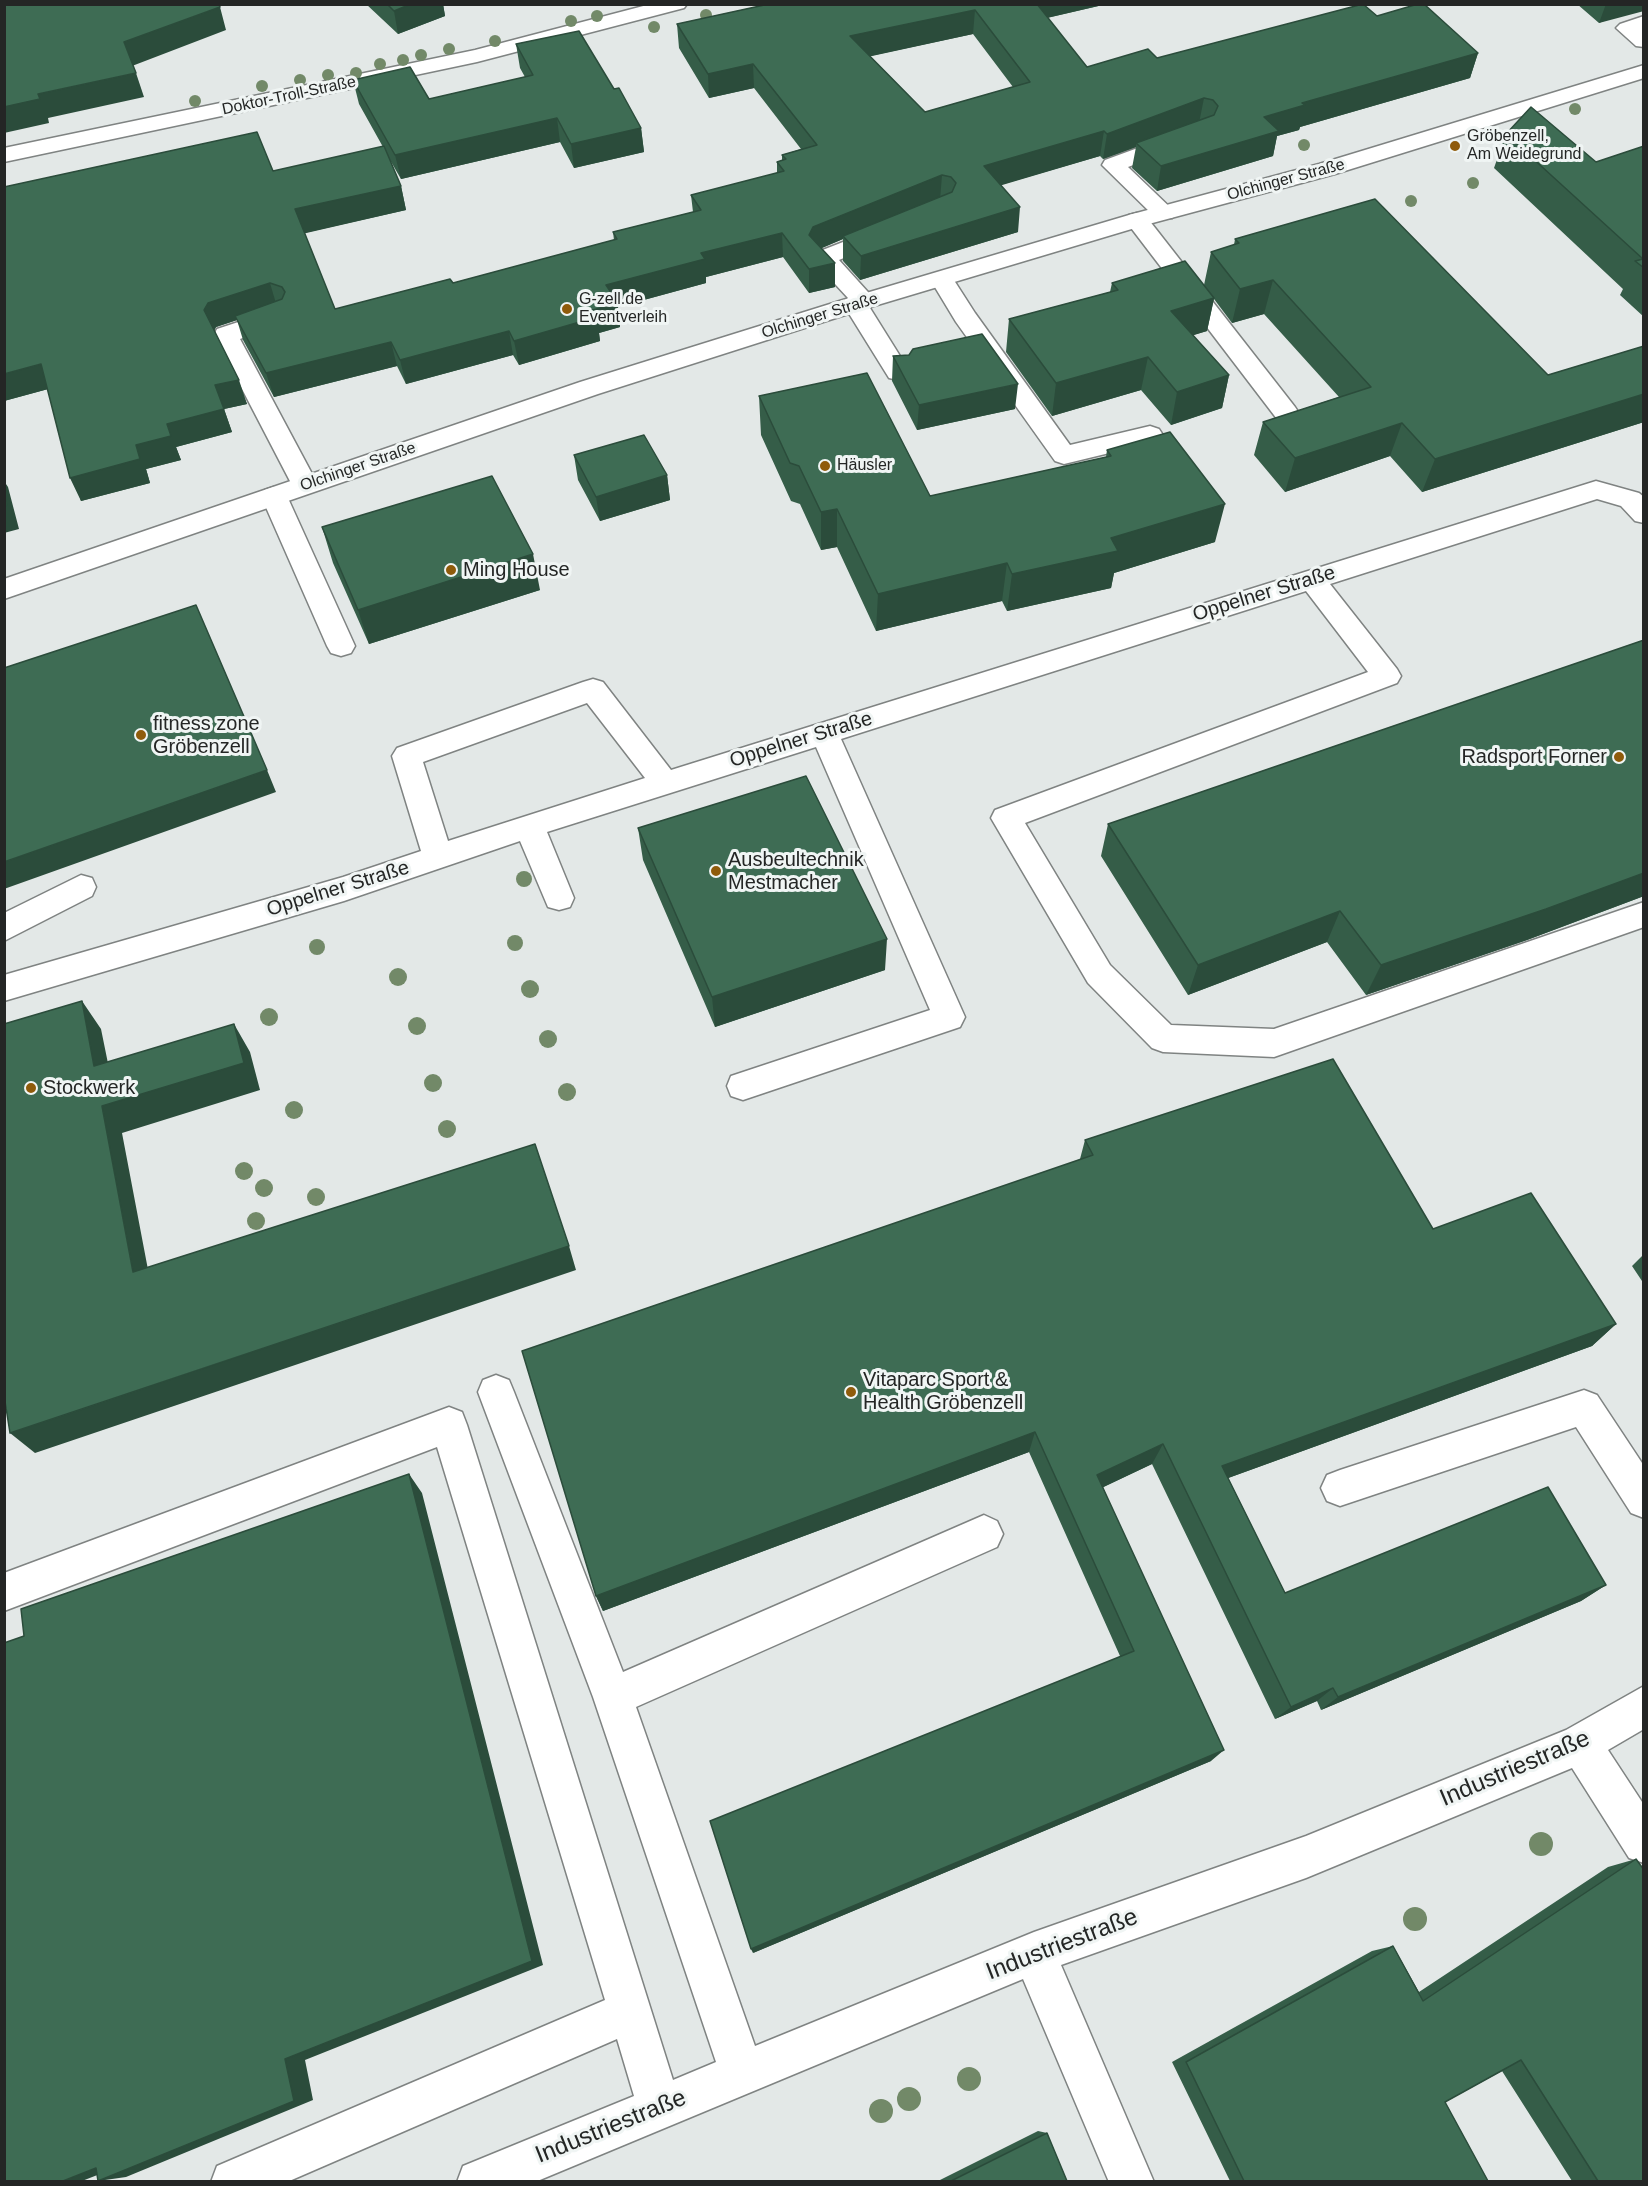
<!DOCTYPE html>
<html>
<head>
<meta charset="utf-8">
<style>
	body { margin:0 }
	#map { position:relative; width:1648px; height:2186px; overflow:hidden; background:#e3e8e7; font-family:Arial,sans-serif }
	canvas { display:block }
	.frame { position:absolute; inset:0; border:6px solid #242625; pointer-events:none }
</style>
</head>
<body>
<div id="map">
<canvas width="1648" height="2186"></canvas>
<div class="frame"></div>
</div>
<script>
const ctx = document.querySelector('canvas').getContext('2d');
ctx.lineJoin = 'round';
function trace(path, color, width, dash) {
  ctx.strokeStyle = color;
  ctx.lineWidth = width;
  ctx.lineCap = dash ? 'butt' : 'round';
  ctx.setLineDash(dash || []);
  ctx.stroke(path);
}
function fillPath(path, color) {
  ctx.fillStyle = color;
  ctx.fill(path, 'evenodd');
}
function drawText(font, color, halo, rows, align = 'center') {
  ctx.font = font + ' Arial,sans-serif';
  ctx.lineWidth = 6;
  ctx.setLineDash([]);
  ctx.textBaseline = 'middle';
  ctx.strokeStyle = halo;
  ctx.fillStyle = color;
  for (const [text, x, y, turn = 0] of rows) {
    ctx.save();
    ctx.translate(x, y);
    ctx.rotate((+turn || 0) * Math.PI / 180);
    ctx.textAlign = isNaN(turn) ? turn : align;
    if (halo) ctx.strokeText(text, 0, 0);
    ctx.fillText(text, 0, 0);
    ctx.restore();
  }
}
const minor = new Path2D(`
	M651,4H687L684,8L477,62L4,162V148L475,50Z
	M1644,16V47L1636,46L1616,28L1620,24Z
	M1176,134L1184,136L1187,141L1184,146L1128,167L1176,213L1172,218H1156L1102,165L1105,160Z
	M1137,213L1145,215L1295,407L1299,413L1295,419L1286,421L1277,419L1125,220L1129,215Z
	M884,226L892,228L896,233L892,238L839,260L877,302L870,308L910,372L907,378L898,380L889,378L843,304L848,298L811,258L815,253Z
	M942,272L950,274L975,313L1070,445L1150,426L1159,429L1163,435L1159,441L1064,464L1055,461L956,322L930,279L934,274Z
	M278,309L287,312L290,317L287,322L240,339L318,485L314,491L305,494L296,491L292,485L214,335L217,329Z
	M1596,481L1639,493L1644,497V523L1635,521L1621,506L1597,499L1330,584L1397,669L1401,676L1397,683L1025,823L1110,965L1171,1025L1274,1029L1644,902V927L1274,1057L1163,1052L1152,1048L1088,983L991,818L995,810L1368,672L1306,591L841,739L965,1017L960,1027L743,1100L731,1096L727,1086L731,1076L930,1010L816,747L547,832L574,898L570,907L559,910L548,907L520,841L344,901L4,1001V975L343,877L421,851L392,756L397,748L583,682L593,679L603,682L671,770ZM587,703L645,778L448,841L423,762Z
	M274,487L283,490L287,496L355,646L351,653L341,656L331,653L327,646L261,496L265,490Z
	M81,875L92,878L96,887L92,896L4,941V913Z
	M496,1375L509,1380L514,1392L623,1672L984,1515L997,1521L1003,1534L997,1547L636,1707L755,2046L1034,1932L1306,1836L1566,1730L1644,1686V1729L1608,1750L1644,1805V1863L1629,1858L1572,1768L1306,1878L1061,1965L1154,2182H1109L1023,1979L535,2182H457L463,2166L634,2096L617,2039L287,2182H211L217,2166L605,2000L437,1447L4,1611V1573L449,1407L462,1412L467,1425L673,2080L716,2062L593,1697L478,1392L483,1380Z
	M1584,1390L1597,1395L1644,1466V1518L1631,1513L1576,1427L1340,1506L1327,1501L1321,1488L1327,1475L1340,1470Z`);
const major = new Path2D(`
	M1644,65V78L1335,174L1145,225L864,309L598,394L4,599V579L580,382L846,299L1129,215L1319,164Z`);
const trees = [
	[706,15,6],
	[597,16,6],
	[571,21,6],
	[654,27,6],
	[495,41,6],
	[449,49,6],
	[421,55,6],
	[403,60,6],
	[380,64,6],
	[356,73,6],
	[328,75,6],
	[300,80,6],
	[262,86,6],
	[195,101,6],
	[1575,109,6],
	[1304,145,6],
	[1473,183,6],
	[1411,201,6],
	[524,879,8],
	[515,943,8],
	[317,947,8],
	[398,977,9],
	[530,989,9],
	[269,1017,9],
	[417,1026,9],
	[548,1039,9],
	[433,1083,9],
	[567,1092,9],
	[294,1110,9],
	[447,1129,9],
	[244,1171,9],
	[264,1188,9],
	[316,1197,9],
	[256,1221,9],
	[1541,1844,12],
	[1415,1919,12],
	[969,2079,12],
	[909,2099,12],
	[881,2111,12]
];
const wall = new Path2D(`
	M366,4H443L445,16L398,34Z
	M758,4H1107L1047,18L1087,67L1157,58L1377,16L1478,53L1470,78L1300,127L1299,130L1277,136L1273,156L1157,191L1132,168L1136,147L1103,159L1100,156L1000,185L1018,232L860,280L843,261V239L821,248L835,263V287L809,293L783,257L706,277V283L618,307L620,327L599,333L600,341L519,365L513,355L406,384L397,366L274,397L243,340L237,320L216,327L214,331L247,404L224,409L232,432L176,447L181,460L146,469L150,483L81,501L48,389L4,401L273,171L383,147L359,104L353,80L429,99L525,77L520,68L516,44L614,89L641,128L644,152L574,168L560,142L401,179L390,160L401,186L406,210L304,233L335,309L453,283L614,240L613,232L693,212L691,195L777,173V162L782,160V155L801,149L754,88L709,98L679,48L677,24L759,6ZM973,34L1013,87L925,112L870,56Z
	M1577,4H1644L1599,23Z
	M1506,134L1596,162L1644,146V317L1620,295L1623,289L1494,168Z
	M1235,239L1548,375L1644,346V422L1422,492L1390,456L1285,492L1254,455L1263,422L1339,397L1264,314L1232,323L1214,299L1207,331L1193,335L1229,375L1222,408L1171,425L1141,390L1052,416L1006,352L1009,319L1110,292L1112,283L1204,285L1211,252L1234,245Z
	M893,356L1015,409L917,430L892,381Z
	M759,396L930,496L1106,457L1107,450L1215,542L1114,573L1111,588L1007,611L1002,601L876,631L837,547L821,550L800,504L791,501L761,435Z
	M574,455L667,475L670,500L600,521L578,480Z
	M322,527L540,590L369,644L333,563Z
	M1644,640V896L1527,940L1366,995L1327,942L1188,995L1101,856L1108,824Z
	M638,828L885,970L715,1027L643,860Z
	M1085,1140L1433,1229L1616,1324L1592,1346L1228,1478L1285,1593L1606,1585L1581,1601L1321,1710L1317,1701L1275,1719L1152,1464L1103,1487L1211,1761L753,1953L1120,1656L1029,1452L603,1611L596,1596L1080,1159Z
	M1644,1254V1284L1632,1266Z
	M1636,1859L1644,2181H1572L1502,2071L1445,2102L1488,2181H1230L1172,2062L1372,1951L1393,1946L1419,1992L1608,1867Z
	M1038,2131L1047,2133L1067,2181H938Z`);
const shadedWall = new Path2D(`
	M411,4H443L445,16L398,34L394,11Z
	M1030,4H1107L1029,22Z
	M1606,4H1644V11L1599,23Z
	M220,7L226,30L132,66L124,42Z
	M975,10L973,34L849,61L850,36Z
	M1478,53L1470,78L1300,127L1299,130L1277,136L1273,156L1157,191L1161,166L1264,117L1302,103Z
	M753,64L754,88L709,98L708,74Z
	M136,73L144,97L48,118L49,123L4,133V107L38,94Z
	M1204,98L1199,123L1136,143V147L1103,159L1107,134Z
	M557,118L560,142L401,179L395,155Z
	M641,128L644,152L574,168L571,144Z
	M1104,131L1100,156L982,191L984,166Z
	M942,175L940,200L843,236V239L813,252L809,235L813,227Z
	M401,186L406,210L302,234L295,209Z
	M1020,207L1018,232L860,280L861,256Z
	M782,233L783,257L706,277V283L618,307L620,327L599,333L600,341L519,365L514,341L593,310L606,285L701,253Z
	M835,263V287L809,293V269Z
	M1273,280L1264,314L1232,323L1240,289Z
	M270,283L277,307L235,316L237,320L216,327L212,334L204,310L208,303Z
	M1214,298L1207,331L1165,344L1171,311Z
	M509,331L513,355L406,384L400,360Z
	M391,342L397,366L274,397L266,373Z
	M1148,357L1141,390L1052,416L1056,383Z
	M41,364L52,388L4,401V374Z
	M1229,375L1222,408L1171,425L1177,392Z
	M239,380L247,404L224,409L232,432L176,447L181,460L146,469L150,483L81,501L70,478L136,445L167,424L215,385Z
	M1018,384L1015,409L917,430L919,405Z
	M1644,394V422L1422,492L1435,459Z
	M1402,423L1390,456L1285,492L1295,458Z
	M667,475L670,500L600,521L596,497Z
	M4,481L8,487L19,529L4,533Z
	M1225,504L1215,542L1114,573L1111,588L1007,611L1012,574L1111,538Z
	M837,509V547L821,550V512Z
	M533,554L540,590L369,644L358,610Z
	M1007,563L1002,601L876,631L878,594Z
	M267,770L276,792L4,889V862Z
	M1644,873V896L1527,940L1366,995L1381,965Z
	M1340,911L1327,942L1188,995L1198,965Z
	M887,939L885,970L715,1027L712,997Z
	M82,1001L101,1029L114,1093L94,1066Z
	M234,1024L250,1052L260,1090L122,1133L153,1296L133,1272L102,1106Z
	M569,1246L576,1270L35,1453L10,1433Z
	M1616,1324L1592,1346L1209,1485L1222,1466Z
	M1035,1432L1029,1452L603,1611L596,1596Z
	M1163,1444L1152,1464L1089,1494L1097,1475Z
	M409,1474L422,1493L543,1965L305,2060L313,2100L126,2177L98,2181L285,2059Z
	M1606,1585L1581,1601L1321,1710L1338,1697Z
	M1333,1688L1317,1701L1275,1719L1291,1707Z
	M1224,1750L1211,1761L753,1953L751,1949Z
	M123,2165L82,2181H63L96,2168Z`);
const building = new Path2D(`
	M4,4H219L220,7L124,42L136,73L38,94L40,99L4,107Z
	M387,4H411L394,11Z
	M769,4H1037L1087,67L1148,49L1157,58L1363,4L1377,16L1418,4H1424L1478,53L1302,103L1305,105L1264,117L1279,131L1161,166L1136,143L1214,115L1218,106L1213,100L1204,98L1107,134L1104,131L984,166L1020,207L861,256L843,236L952,192L956,183L951,177L942,175L813,227L809,235L835,263L809,269L782,233L701,253L705,259L606,285L618,303L593,310L597,317L514,341L509,331L400,360L391,342L266,373L235,316L282,299L285,292L282,287L270,283L208,303L204,310L239,380L215,385L224,409L167,424L171,436L136,445L140,459L70,478L41,364L4,374V187L257,132L273,171L384,146L401,186L295,209L335,309L450,279L453,283L617,239L613,232L701,210L691,195L784,171L777,162L786,159L782,155L817,145L753,64L708,74L677,24ZM975,10L1030,82L925,112L850,36Z
	M579,31L614,89L619,88L641,128L571,144L557,118L395,155L353,80L410,67L429,99L533,75L516,44Z
	M1531,107L1596,162L1644,146V268L1635,261L1643,259L1506,134Z
	M1375,199L1548,375L1644,346V394L1435,459L1402,423L1295,458L1263,422L1371,387L1273,280L1240,289L1211,252L1239,243L1235,239Z
	M1185,261L1214,298L1171,311L1229,375L1177,392L1148,357L1056,383L1009,319L1118,290L1112,283Z
	M982,334L1018,384L919,405L893,356L909,355L913,349Z
	M867,373L930,496L1111,456L1107,450L1170,432L1225,504L1111,538L1118,551L1012,574L1007,563L878,594L837,509L821,512L799,466L790,463L759,396Z
	M644,435L667,475L596,497L574,455Z
	M492,476L533,554L358,610L322,527Z
	M4,495L7,505L4,506Z
	M196,605L267,770L4,862V668Z
	M1644,640V873L1546,909L1381,965L1340,911L1198,965L1108,824Z
	M806,776L887,939L712,997L638,828Z
	M82,1001L94,1066L234,1024L244,1063L102,1106L133,1272L535,1144L569,1246L10,1433L4,1395V1024Z
	M1333,1059L1433,1229L1531,1193L1616,1324L1222,1466L1285,1593L1548,1487L1606,1585L1338,1697L1333,1688L1291,1707L1163,1444L1097,1475L1224,1750L751,1949L710,1821L1134,1651L1035,1432L596,1596L522,1351L1093,1155L1085,1140Z
	M409,1474L532,1961L285,2059L294,2101L98,2181L96,2168L63,2181H4V1643L24,1636L21,1609Z
	M1636,1859L1644,1870V2181H1598L1521,2060L1445,2102L1488,2181H1244L1186,2062L1393,1946L1423,2001Z
	M1047,2133L1067,2181H951Z`);
const markers = [
	[1455,146,6,"#8f5b0b"],
	[567,309,6,"#8f5b0b"],
	[825,466,6,"#8f5b0b"],
	[451,570,6,"#8f5b0b"],
	[141,735,6,"#8f5b0b"],
	[1619,757,6,"#8f5b0b"],
	[716,871,6,"#8f5b0b"],
	[31,1088,6,"#8f5b0b"],
	[851,1392,6,"#8f5b0b"]
];
const farStreetnames = [
	["Doktor-Troll-Straße",289,96,-12],
	["Olchinger Straße",1286,180,-15],
	["Olchinger Straße",820,316,-17],
	["Olchinger Straße",358,467,-19]
];
const farPoinames = [
	["Gröbenzell,",1467,137],
	["Am Weidegrund",1467,155],
	["G-zell.de",579,300],
	["Eventverleih",579,318],
	["Häusler",837,466]
];
const poiNames = [
	["Ming House",463,570],
	["fitness zone",153,724],
	["Gröbenzell",153,747],
	["Radsport Forner",1607,757,"right"],
	["Ausbeultechnik",728,860],
	["Mestmacher",728,883],
	["Stockwerk",43,1088],
	["Vitaparc Sport &",863,1380],
	["Health Gröbenzell",863,1403]
];
const streetNames = [
	["Oppelner Straße",1264,594,-17],
	["Oppelner Straße",801,740,-17],
	["Oppelner Straße",338,889,-17]
];
const nearStreetnames = [
	["Industriestraße",1515,1769,-23],
	["Industriestraße",1062,1945,-21],
	["Industriestraße",611,2127,-22]
];
trace(minor, '#7f8382', 3);
trace(major, '#7f8382', 3);
fillPath(minor, '#fff');
fillPath(major, '#fff');
ctx.fillStyle = '#728968';
for (const [x, y, r] of trees) {
  ctx.beginPath();
  ctx.arc(x, y, r, 0, 2 * Math.PI);
  ctx.fill();
}
fillPath(wall, '#355d48');
fillPath(shadedWall, '#2b4c3b');
fillPath(building, '#3e6c54');
trace(building, '#2b4c3b', 1.5);
for (const [x, y, r, color] of markers) {
  const dot = new Path2D();
  dot.arc(x, y, r, 0, 2 * Math.PI);
  ctx.fillStyle = color;
  ctx.fill(dot);
  trace(dot, '#f0f5f4', 2);
}
drawText('16px', '#242625', '#f0f5f4', farStreetnames);
drawText('16px', '#242625', '#f0f5f4', farPoinames, 'left');
drawText('20px', '#242625', '#f0f5f4', poiNames, 'left');
drawText('20px', '#242625', '#f0f5f4', streetNames);
drawText('24px', '#242625', '#f0f5f4', nearStreetnames);
</script>
</body>
</html>
